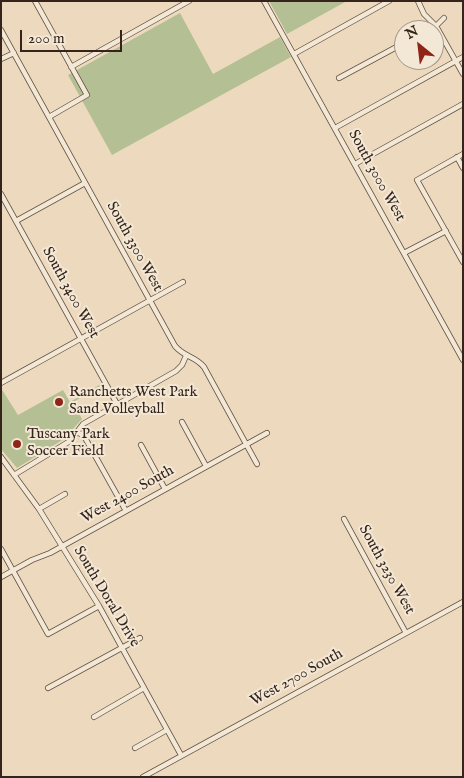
<!DOCTYPE html>
<html>
<head>
<meta charset="utf-8">
<style>
	body { margin:0 }
	#map { position:relative; width:464px; height:778px; overflow:hidden; background:#eddabe; font-family:"IM FELL English",serif }
	canvas { display:block }
	.frame { position:absolute; inset:0; border:2px solid #35241b; pointer-events:none }
	.north { position:absolute; left:394px; top:20px; width:50px; height:50px; box-sizing:border-box; background:#f3e7d5; border:1px solid #a7998b; border-radius:50%; rotate:331deg; font-size:14px; font-weight:700; line-height:20px; text-align:center; color:#35241b }
	.north::after { content:''; display:block; margin:auto; width:18px; height:22px; background:#8f2418; clip-path:polygon(50% 0,100% 100%,50% 72%,0 100%) }
	.scale { position:absolute; left:20px; top:30px; width:102px; height:22px; box-sizing:border-box; border:2px solid #35241b; border-top:0; padding-left:6px; font-size:15px; line-height:18px; white-space:nowrap; color:#35241b; -webkit-text-stroke:4px #f3e7d5; paint-order:stroke }
</style>
</head>
<body>
<div id="map">
<canvas width="464" height="778"></canvas>
<div class="frame"></div>
<div class="north">N</div>
<div class="scale">200 m</div>
</div>
<script>
const ctx = document.querySelector('canvas').getContext('2d');
ctx.lineJoin = 'round';
function fillPath(path, color) {
  ctx.fillStyle = color;
  ctx.fill(path, 'evenodd');
}
function trace(path, color, width, dash) {
  ctx.strokeStyle = color;
  ctx.lineWidth = width;
  ctx.lineCap = dash ? 'butt' : 'round';
  ctx.setLineDash(dash || []);
  ctx.stroke(path);
}
function drawText(font, color, halo, rows, align = 'center') {
  ctx.font = font + ' "IM FELL English",serif';
  ctx.lineWidth = 4;
  ctx.setLineDash([]);
  ctx.textBaseline = 'middle';
  ctx.strokeStyle = halo;
  ctx.fillStyle = color;
  for (const [text, x, y, turn = 0] of rows) {
    ctx.save();
    ctx.translate(x, y);
    ctx.rotate((+turn || 0) * Math.PI / 180);
    ctx.textAlign = isNaN(turn) ? turn : align;
    if (halo) ctx.strokeText(text, 0, 0);
    ctx.fillText(text, 0, 0);
    ctx.restore();
  }
}
const green = new Path2D(`
	M269,1H347L287,34Z
	M180,13L213,74L280,37L291,57L112,155L68,75Z
	M101,384L102,386L73,402L82,419L64,439L17,468L1,449V388L18,415L63,390L70,402Z`);
const minor = new Path2D(`
	M35,1L87,95L49,117
	M264,1L463,360
	M418,1L424,14L436,26L463,74
	M1,30L175,346C184,357 195,356 204,367L257,464
	M428,30L436,26L444,18
	M294,54L389,1
	M1,59L14,53
	M71,67L189,1
	M339,78L404,43
	M335,128L463,57
	M463,154L417,180L463,262
	M457,157L463,168
	M355,164L463,104
	M1,194L117,404
	M16,221L85,183
	M404,253L446,231
	M1,383L183,282
	M182,422L206,466
	M77,432L84,436L126,511
	M141,445L165,489
	M1,457L39,509L99,606L181,755
	M14,475L70,441L83,424L176,371L182,365L186,356
	M39,509L65,494
	M344,519L406,633
	M1,549L48,634L99,606
	M1,577L32,560L50,553L267,433
	M48,688L140,638
	M94,717L144,688
	M135,748L167,730
	M143,777L463,602`);
const markers = [
	[59,402,5,"#8f2418"],
	[17,444,5,"#8f2418"]
];
const streetNames = [
	["South 3000 West",376,176,61],
	["South 3300 West",134,247,61],
	["South 3400 West",70,293,61],
	["West 2400 South",128,495,-29],
	["South 3230 West",386,570,61],
	["South Doral Drive",106,597,59],
	["West 2700 South",297,678,-29]
];
const poiNames = [
	["Ranchetts West Park",69,393],
	["Sand Volleyball",69,410],
	["Tuscany Park",27,435],
	["Soccer Field",27,452]
];
fillPath(green, '#b4c094');
trace(minor, '#635244', 6);
trace(minor, '#f3e7d5', 4.5);
for (const [x, y, r, color] of markers) {
  const dot = new Path2D();
  dot.arc(x, y, r, 0, 2 * Math.PI);
  ctx.fillStyle = color;
  ctx.fill(dot);
  trace(dot, '#f3e7d5', 2);
}
drawText('15px', '#35241b', '#f3e7d5', streetNames);
drawText('15px', '#35241b', '#f3e7d5', poiNames, 'left');
</script>
</body>
</html>
